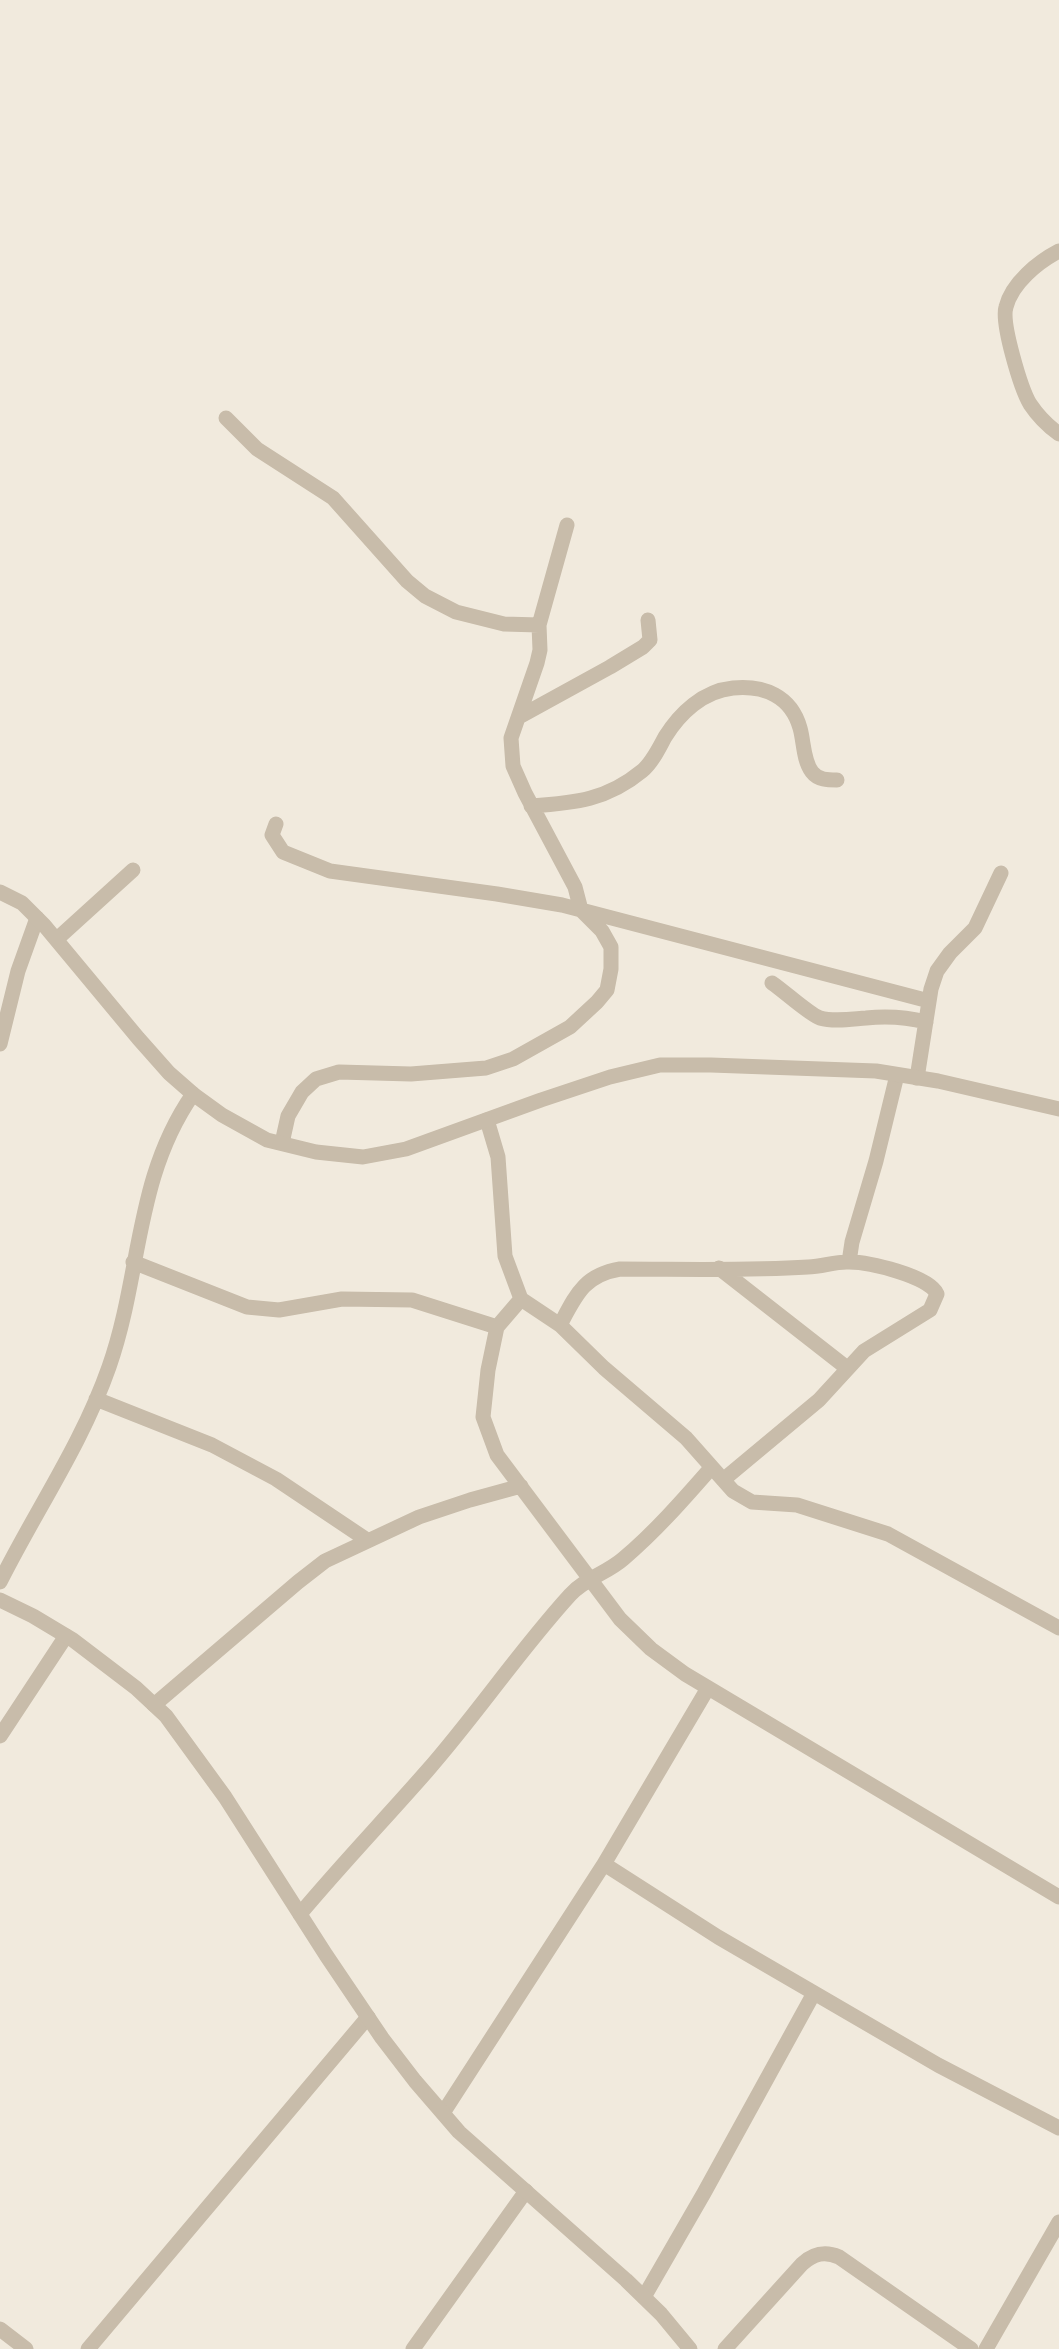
<!DOCTYPE html>
<html>
<head>
<meta charset="utf-8">
<style>
	body { margin:0 }
	canvas { display:block; background:#f1eadd }
</style>
</head>
<body>
<canvas width="1059" height="2349"></canvas>
<script>
const ctx = document.querySelector('canvas').getContext('2d');
ctx.lineJoin = 'round';
function trace(path, color, width, dash) {
  ctx.strokeStyle = color;
  ctx.lineWidth = width;
  ctx.lineCap = dash ? 'butt' : 'round';
  ctx.setLineDash(dash || []);
  ctx.stroke(path);
}
const minor = new Path2D(`
	M1059,251C1038,262 1012,283 1006,307C1001,323 1021,389 1030,404C1038,416 1048,426 1059,434
	M226,418L257,449L333,498L407,581L425,596L456,612L504,624L539,625
	M519,717L610,667L643,647L650,640L648,620
	M531,806C575,803 607,800 642,771C652,763 659,748 665,737C680,713 703,691 733,688C764,685 791,696 800,728C804,742 803,760 812,772C818,780 828,780 837,780
	M276,824L272,835L283,852L330,871L497,894L562,905L929,1001
	M57,939L133,870
	M772,983C784,991 810,1015 820,1018C834,1022 852,1019 866,1018C886,1016 906,1017 926,1022
	M0,1044L18,971L37,918
	M917,1078L931,989L937,971L950,953L975,928L1001,873
	M487,1120L498,1157L505,1256L521,1299L560,1325L604,1368L686,1438L733,1491L752,1502L797,1505L888,1534L1059,1628
	M282,1143L288,1116L302,1092L316,1079L339,1072L411,1074L486,1068L513,1059L570,1027L597,1002L607,990L611,969V947L602,931L581,910L575,887L525,793L513,766L511,738L537,663L540,650L539,625L567,525
	M133,1262L247,1307L279,1310L342,1299L412,1300L497,1327
	M849,1262L852,1242L876,1161L897,1075
	M719,1268L847,1368
	M521,1299L497,1327L488,1370L483,1417L497,1455L620,1619L651,1649L685,1674L1059,1897
	M560,1325C576,1295 584,1275 620,1269C682,1269 746,1271 808,1267C822,1267 836,1261 849,1262C869,1262 929,1276 937,1294L930,1310L864,1351L819,1400L723,1480
	M96,1399L212,1445L276,1479L367,1540
	M0,1582C36,1510 82,1444 109,1367C142,1273 134,1179 193,1094
	M154,1705L298,1582L325,1561L419,1517L470,1500L521,1486
	M0,1736L66,1636
	M604,1864L718,1937L938,2065L1059,2128
	M300,1914C341,1865 385,1819 427,1771C477,1714 519,1651 570,1595C584,1579 607,1573 623,1559C655,1532 683,1500 711,1468
	M443,2113L604,1864L708,1688
	M644,2297L704,2193L814,1993
	M88,2349L368,2017
	M413,2349L526,2191
	M725,2349L802,2264C814,2253 825,2251 839,2257L971,2349
	M986,2349L1059,2222`);
const tertiary = new Path2D(`
	M0,892L22,903L44,925L138,1038L169,1073L193,1094L222,1115L267,1140L316,1152L363,1157L406,1149L541,1100L610,1077L660,1065H711L876,1071L938,1081L1059,1109
	M0,1600L33,1616L73,1640L136,1688L166,1716L225,1797L326,1955L382,2038L415,2081L459,2132L626,2280L661,2314L690,2349
	M0,2329L26,2349`);
trace(minor, '#c8bcaa', 15);
trace(tertiary, '#c8bcaa', 15);
</script>
</body>
</html>
